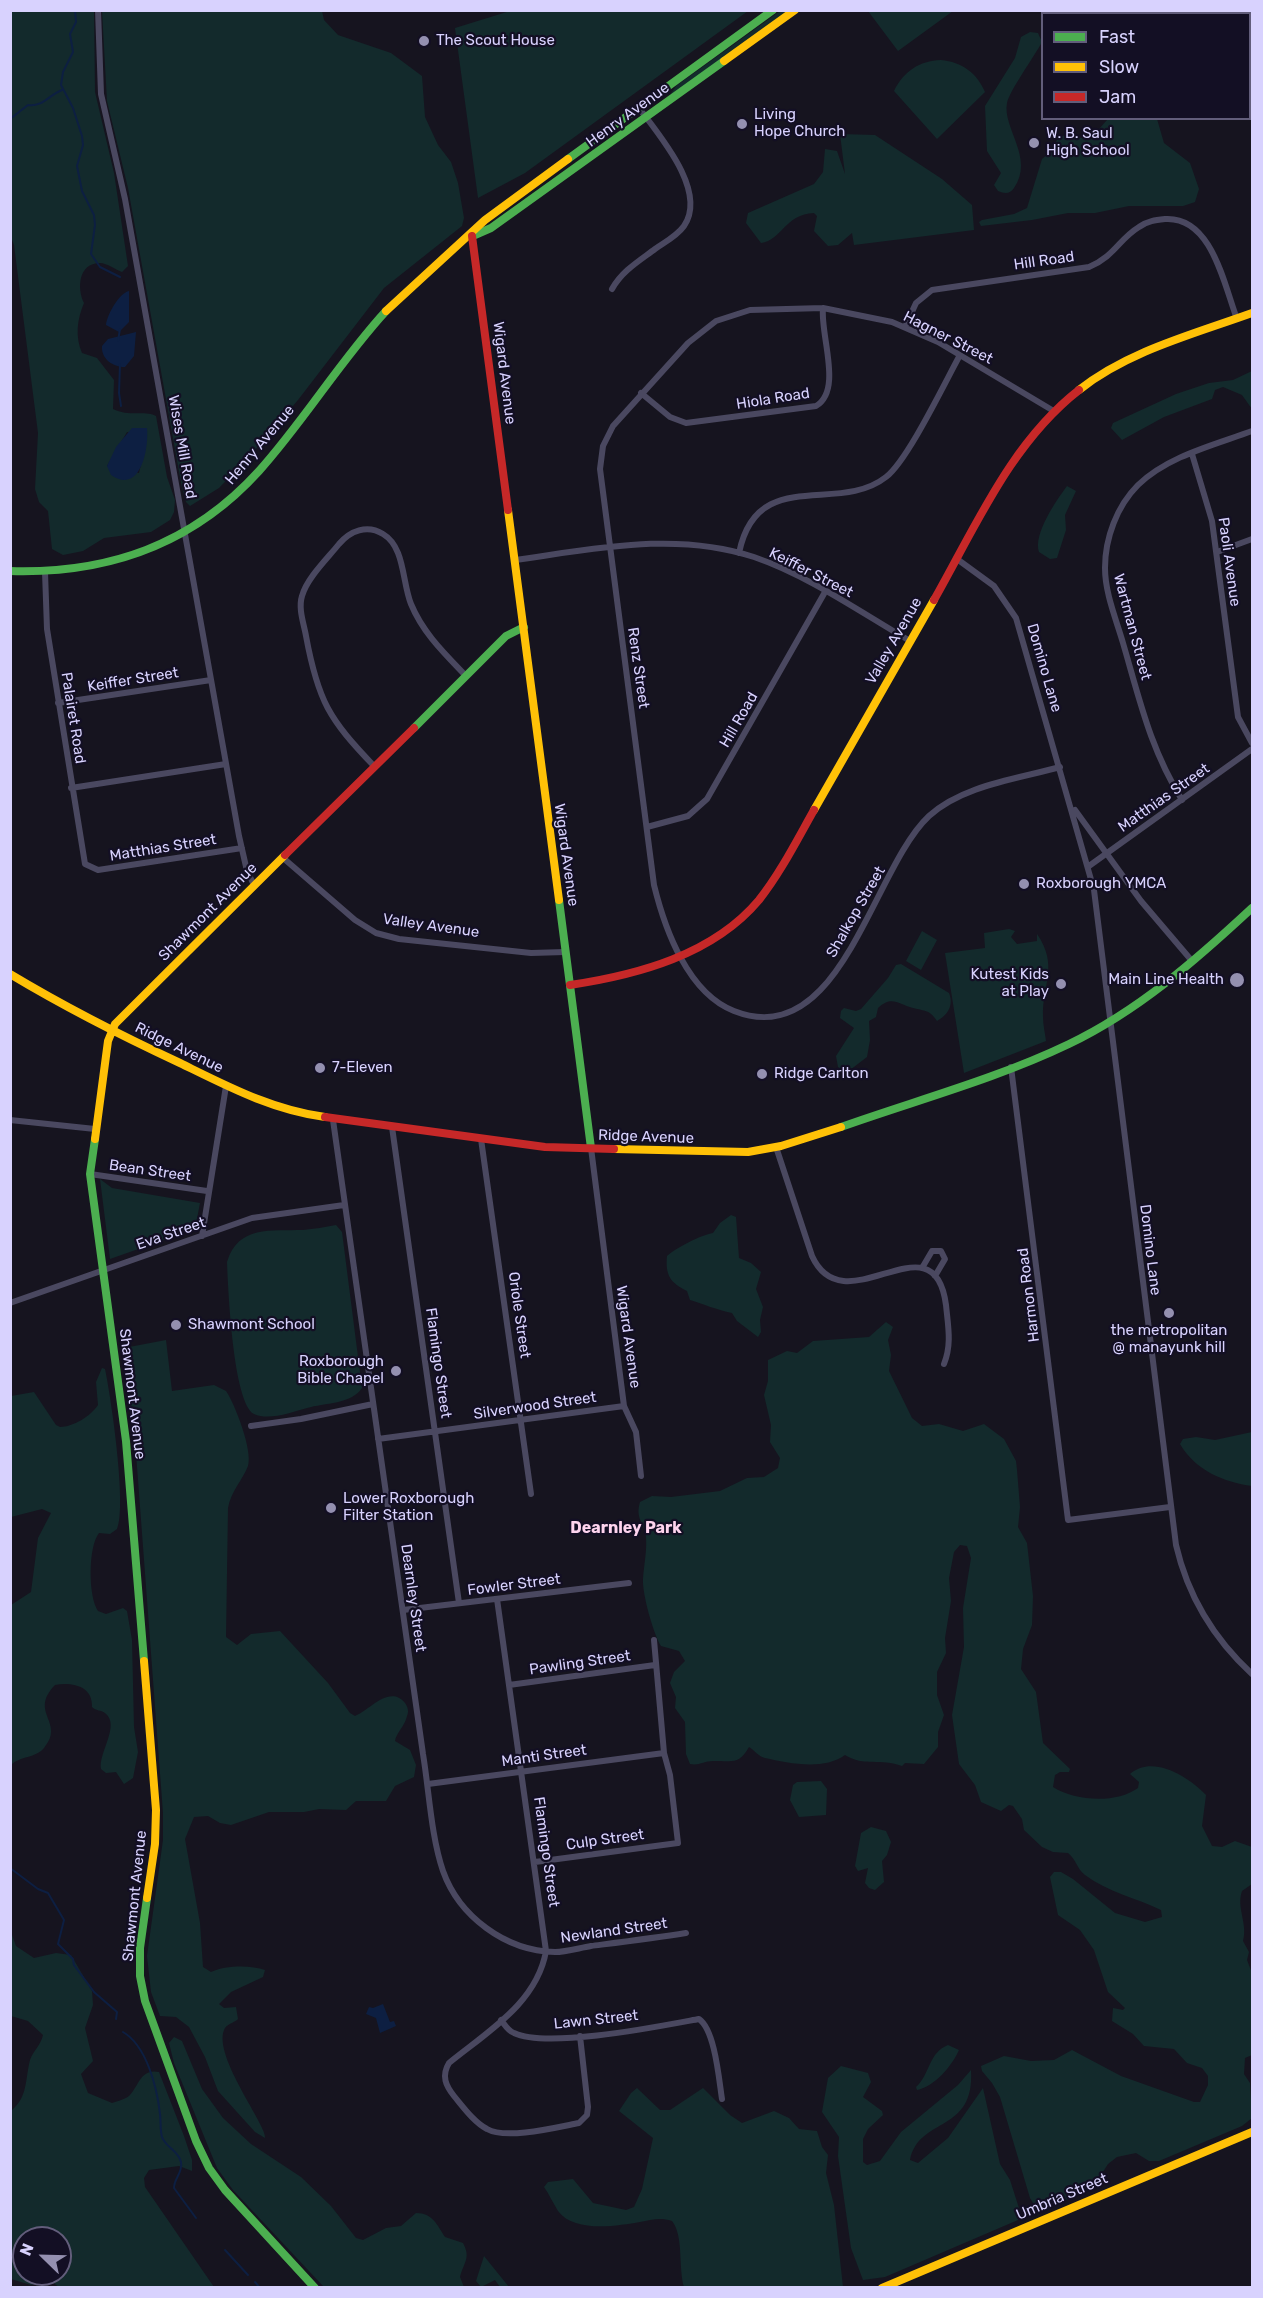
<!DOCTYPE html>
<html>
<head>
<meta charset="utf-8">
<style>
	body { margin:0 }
	#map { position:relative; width:1263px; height:2298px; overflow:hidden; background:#16141f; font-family:Rubik,sans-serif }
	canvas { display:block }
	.frame { position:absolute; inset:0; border:12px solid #d8d2fe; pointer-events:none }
	.legend { position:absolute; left:1041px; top:12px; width:210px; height:108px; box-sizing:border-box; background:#130f24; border:2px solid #625d7b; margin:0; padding:8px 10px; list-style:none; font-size:18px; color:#d8d2fe }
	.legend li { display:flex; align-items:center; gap:12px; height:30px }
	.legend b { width:30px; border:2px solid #625d7b }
	.north { position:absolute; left:12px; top:2226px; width:60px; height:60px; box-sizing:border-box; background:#130f24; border:2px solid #625d7b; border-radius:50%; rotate:293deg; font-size:16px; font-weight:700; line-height:24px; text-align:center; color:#d8d2fe }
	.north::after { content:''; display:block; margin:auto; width:21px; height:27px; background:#9490b0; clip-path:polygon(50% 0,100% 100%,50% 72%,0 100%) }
</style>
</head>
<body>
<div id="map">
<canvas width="1263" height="2298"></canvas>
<div class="frame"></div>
<ul class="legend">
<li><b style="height:8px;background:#4caf50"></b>Fast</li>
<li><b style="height:8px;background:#ffc107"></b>Slow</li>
<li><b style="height:8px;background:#c62828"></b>Jam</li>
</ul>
<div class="north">N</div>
</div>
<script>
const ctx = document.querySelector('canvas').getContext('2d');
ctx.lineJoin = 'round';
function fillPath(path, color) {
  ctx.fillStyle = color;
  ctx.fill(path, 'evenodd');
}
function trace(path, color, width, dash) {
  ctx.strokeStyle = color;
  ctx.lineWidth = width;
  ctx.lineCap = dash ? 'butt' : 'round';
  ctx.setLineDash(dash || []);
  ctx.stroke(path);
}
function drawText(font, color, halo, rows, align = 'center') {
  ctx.font = font + ' Rubik,sans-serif';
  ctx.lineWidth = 4.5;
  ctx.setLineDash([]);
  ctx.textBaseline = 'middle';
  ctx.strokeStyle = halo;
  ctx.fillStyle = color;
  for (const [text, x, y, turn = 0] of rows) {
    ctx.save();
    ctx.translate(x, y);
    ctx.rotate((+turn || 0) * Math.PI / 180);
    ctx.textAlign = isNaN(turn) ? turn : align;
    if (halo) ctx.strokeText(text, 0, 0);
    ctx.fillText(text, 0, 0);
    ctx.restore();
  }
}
const green = new Path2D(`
	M10,11H94L95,92L114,173L128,266L122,272C116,270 107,263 100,263C78,263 77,289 84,303C77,320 75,336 82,353L97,358L114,380L113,409C128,417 146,410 156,416L167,477L175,500L174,512L170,520L151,532L104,538L83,551L63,555L52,549L48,511L39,502L35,489L38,433L14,245L11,237ZM127,432L147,437L139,473L107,466Z
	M102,11H322L324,20L338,35L391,53L422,76L425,117L438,145L451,162L458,183L464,218L462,226L384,288L298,400L249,457L219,488L190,506L186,502L182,488L128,188L107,101Z
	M510,11V10L748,11L525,173L478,198L455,28Z
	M780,11H789L670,95L676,86Z
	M868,11H953L898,51Z
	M1030,32L1038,33L1042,42C1034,57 1010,90 1007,103C1002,128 1035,158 1014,188C1010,194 1005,194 998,191L994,185L1001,173L987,151L985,106L1015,58L1021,37Z
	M941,60C962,62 977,73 985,92L937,139L894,91C904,71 919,61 941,60Z
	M1108,119H1157L1164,143L1190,163L1199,189L1195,202L1183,206H1129L1095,213H1068L1032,220L981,226L979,222L982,220L1014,214L1027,208L1042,159L1055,148C1057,126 1073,141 1086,137C1097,134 1101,126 1108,119Z
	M840,134L875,135L942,179L972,205L974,230L854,245L852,233L838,245L828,246L814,231L817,216L814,213C785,214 782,240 761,243L746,223L748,213L814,184L823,172L825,149L837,151L845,174Z
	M1252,371V409L1242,395L1223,387L1215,390L1212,399L1164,417L1122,440L1111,428L1113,423L1176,394L1209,383L1233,380Z
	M1067,486L1076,491L1065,515L1066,530L1057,558L1050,559L1039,552C1033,534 1056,501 1067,486Z
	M1009,929L1015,931L1011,937L1017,944L1037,941V934C1059,966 1042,984 1043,1017C1043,1025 1045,1033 1046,1041L964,1073L945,953L985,948L984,933Z
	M922,931L937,940L921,970L906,961Z
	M901,964L949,993C954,1005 948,1015 937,1021C930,1010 925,1011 913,1008C898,1004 892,995 878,1008L876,1017L869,1021L870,1040L867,1057L846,1073L838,1067L836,1056L854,1028L840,1018L841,1011L844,1008L856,1011L861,1009L888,978L896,965Z
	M100,1179L112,1188L200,1203L195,1229L110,1259Z
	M731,1215L736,1217L739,1258L751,1263L761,1272L756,1289L763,1307L760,1320L761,1332L758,1337L737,1321L732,1313C717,1310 703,1304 690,1300L687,1291C671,1283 665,1276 667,1256C676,1248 701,1235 713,1233L720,1223Z
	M336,1225L342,1232L362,1388C352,1404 324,1403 307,1408C292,1412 269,1421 254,1414C233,1403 228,1288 227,1262C238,1225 271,1231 303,1230C314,1229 325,1227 336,1225Z
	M886,1322L893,1327L888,1340L891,1355L889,1371L912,1418L922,1426L939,1424L963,1431L984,1424L1004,1439L1016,1461L1017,1470L1020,1507L1018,1527L1027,1543L1033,1596L1032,1625L1023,1649L1021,1669L1036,1692L1043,1743L1070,1769L1069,1772H1060L1055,1775L1053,1787C1075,1801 1116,1804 1138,1788L1139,1782L1130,1774C1153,1754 1189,1777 1206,1795L1202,1826L1212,1846L1222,1847L1235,1841L1252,1847V1884L1242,1891C1236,1908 1248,1923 1243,1941L1249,1952L1247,1960L1252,1973V2055L1245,2058L1244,2074L1250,2083L1252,2118L1242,2126L1159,2161H1149L1136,2153L1117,2157L1108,2164L1092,2189L1051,2206L1033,2203L1030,2198L1000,2097L992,2083L982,2071L981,2066L1004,2056L1031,2061L1054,2060L1072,2050L1121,2076L1194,2102H1200L1208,2085V2076L1202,2068L1187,2063L1174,2049L1144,2046L1133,2034L1112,2021L1113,2008L1123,2010L1125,2008L1108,1992L1094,1950L1080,1930L1058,1915L1050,1877L1054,1872H1061L1073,1879L1115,1913L1145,1922L1162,1917L1161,1910C1136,1898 1108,1892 1085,1875C1077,1869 1076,1859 1068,1853L1053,1852L1042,1847L1024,1830L1022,1819L1013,1806L1009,1805L1001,1811L981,1802L975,1785L959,1764L952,1715L964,1647L963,1608L971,1558L967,1546L960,1545L954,1552L949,1578L951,1601L945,1638L946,1653L937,1672V1695L944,1715L938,1732V1747L924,1764L905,1763L902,1766C881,1758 864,1767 845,1755C823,1771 788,1763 765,1758C759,1757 754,1750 749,1747C738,1766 732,1760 713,1761C704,1761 699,1766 690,1764L686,1754L685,1722L675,1708L676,1697L670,1683L674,1672L685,1661L679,1651L661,1646C653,1633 642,1593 643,1579C644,1564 647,1552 646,1537C644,1522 635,1519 640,1502L652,1496L671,1497L720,1491L747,1478L764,1477L778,1468L780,1458L770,1442L771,1425L764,1395L768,1381V1360L787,1351L797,1353L813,1341L869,1337Z
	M166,1340L172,1391L214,1385L226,1391C235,1404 253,1451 248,1466C242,1481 231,1491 228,1508L226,1637L237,1645L251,1634L280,1631L328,1683L350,1713L355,1716C369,1711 389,1684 405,1703C408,1707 409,1712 407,1716C405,1726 396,1733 395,1741L410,1750L416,1765L414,1777L395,1786L386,1801H356L346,1810L319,1809L304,1812H269L231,1825L220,1823L208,1816L194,1817L185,1839L200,1923L203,1967L211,1972C226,1965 251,1965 265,1970L263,1977L231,1992L219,2004L224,2008L236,2007L238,2019C234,2023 226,2024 224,2030C213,2057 268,2127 265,2138L255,2132L218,2091L205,2057L189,2027L176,2017L160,2016L151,1992L147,1956L163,1840V1813L135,1440L122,1357L124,1348Z
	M102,1368L105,1369C111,1397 127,1506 117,1529L110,1534L99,1533C88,1547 88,1596 98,1611L106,1614L123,1608L127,1611L132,1640L134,1727L138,1752L133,1778L124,1784L116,1772L106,1773L101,1769C98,1753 121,1725 105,1713C101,1710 96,1711 92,1707C93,1686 72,1682 55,1685C28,1713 66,1722 44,1748C36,1758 20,1756 11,1765V1605L31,1592L38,1538L51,1513L42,1509L11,1517V1396L34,1392L56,1425L60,1427C73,1427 91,1416 98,1405L96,1382Z
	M1252,1432V1486C1224,1482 1196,1471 1180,1444L1183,1439L1196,1437L1215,1440Z
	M821,1781L827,1789L826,1815L799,1817L790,1800L793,1785L797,1782Z
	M871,1827L886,1831L891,1842L887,1855L882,1861L884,1882L875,1890L869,1888L865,1883L868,1868L858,1871L855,1866L861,1833Z
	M11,1932L16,1946L34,1958L56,1953L71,1955L92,1991L93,2005L85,2028L93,2061L81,2074L88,2093L112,2103C118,2101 126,2099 130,2095C139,2085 141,2068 159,2072L184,2136L192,2160V2171L179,2166L149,2170L144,2178L145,2187L214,2287L60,2288L51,2281L31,2285L11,2279V2111C28,2097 25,2080 30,2060C33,2051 41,2045 43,2035L28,2021L11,2016ZM24,2238H60V2274H24Z
	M174,2037L182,2041L202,2089L223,2118L251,2144L301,2177L331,2206L356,2238L363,2240L386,2228L401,2226L416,2213C433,2213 437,2225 445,2237L463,2243C471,2258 464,2262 460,2277L464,2287L323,2286L233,2190L217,2168L174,2063L169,2043Z
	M948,2045L959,2050C952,2066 934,2087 917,2090L916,2087C930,2075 928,2053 948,2045Z
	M841,2066L868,2073L871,2082L863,2097L882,2111L883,2115L868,2129L863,2139V2162L867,2165L880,2161L901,2132L958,2085L971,2070C975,2134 919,2116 910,2160L918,2163L948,2138L983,2088L1000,2164L1010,2180L1019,2208L1018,2220L885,2277L863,2280L851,2248L838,2156L839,2137L822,2112L828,2078Z
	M637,2088L660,2110H670L703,2088L730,2115L742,2123L774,2111L789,2118L799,2129L817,2131L822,2147L828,2155L826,2173L834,2205L843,2287H684C678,2267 684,2236 672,2221C660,2217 651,2220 640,2222C617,2226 574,2233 558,2211C553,2203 549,2194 544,2187L548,2182L573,2179L593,2203L626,2210L634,2207L642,2189L653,2138L619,2111L631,2093Z
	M484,2256L509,2287H500L495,2280L481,2287L476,2281Z`);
const water = new Path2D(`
	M129,291C129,294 129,321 129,322L119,332L106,325C107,315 119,293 129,291Z
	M136,332L134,356L125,367C113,367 101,359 102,346L108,339Z
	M132,428H147C149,450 140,495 111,475L107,466L116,447Z
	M383,2004L390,2022L394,2021L396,2026L380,2033L376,2018L366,2014L369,2007L373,2008Z`);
const stream = new Path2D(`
	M75,10L76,22L70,34L73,52L63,72L61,85L73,108L82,136L83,145L77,166L82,191L94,215L95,225L91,254L100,267L120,277
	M10,119L28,105C43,107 49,95 62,90
	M118,341L120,329
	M120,364L119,393L121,406
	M10,1868L38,1889L48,1893L64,1920L58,1944L73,1959L74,1965L94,1992L117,2012L116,2019
	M123,2032C147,2046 157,2088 160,2114C161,2121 160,2130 162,2137C166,2148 178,2150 181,2162C183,2173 174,2178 174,2188L196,2218
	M225,2250L248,2275
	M255,2282L260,2288`);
const street = new Path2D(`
	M98,10L101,94L125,199L239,836L247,871L254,885
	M1192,10L1193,14
	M1250,97L1252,100
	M612,289C622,271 639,261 655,249C665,242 677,236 684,226C708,191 659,135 639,108
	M905,327L916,303L932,290L1089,267C1115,256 1119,239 1139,227C1147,221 1156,220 1165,219C1212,216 1224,285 1237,319
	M641,393L670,417L686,423L816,406C843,390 820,335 823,308
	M1052,410L938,342L892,322L823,308L750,310L716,321L688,343L613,426L603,446L600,469L654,885C665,930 688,993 734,1011C841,1053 872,869 929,816C963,785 1018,779 1060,767
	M1192,454L1212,521L1238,717L1252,743
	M1217,552L1252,539
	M739,553C757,465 838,515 886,477C908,460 945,382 960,355
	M957,559L994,586L1016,618L1094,890L1176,1545C1188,1597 1213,1638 1252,1674
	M515,560C594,549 676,531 754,557C809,576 860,612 910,641
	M45,572L47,629L85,864L98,870L242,848
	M58,703L211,680
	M374,766C329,719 318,701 306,636C304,624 298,609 302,596C307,578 327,559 339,544C350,531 367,524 383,534C405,547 402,582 411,604C423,633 444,653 466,676
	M71,788L226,764
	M1182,800C1150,748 1140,701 1123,643C1116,619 1105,593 1105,568C1105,538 1117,506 1138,485C1168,456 1214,445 1252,431
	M1075,810L1141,901L1192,961
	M647,827L688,816L707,799L825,592
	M282,857L355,920L376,933L399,939L531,953L565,952
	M1089,866L1252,749
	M1011,1067L1068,1520L1170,1507
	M10,1120L95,1129
	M333,1120L423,1754C429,1790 431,1836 443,1871C459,1916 505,1951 555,1952C566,1952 579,1948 591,1946C622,1942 654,1938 686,1933
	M392,1127L459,1603
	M481,1139L531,1494
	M776,1147L812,1256C845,1328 934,1213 946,1305C948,1326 952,1344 944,1364
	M591,1148L624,1406L636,1432L641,1476
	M90,1174L207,1191
	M202,1236L226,1086
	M922,1268L932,1251H941L945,1259L935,1276
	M10,1303L252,1218L344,1205
	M251,1426L301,1419L373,1404
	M378,1439L624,1406
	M497,1599L546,1951C537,2003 487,2032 449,2063C441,2076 446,2086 454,2096C464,2108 474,2122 487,2129C506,2140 558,2127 579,2123L587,2115L588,2107L580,2036
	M403,1610L629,1583
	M509,1685L655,1665
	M428,1784L664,1753
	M535,1862L678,1843L670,1775L664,1753L654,1640
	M501,2020C505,2025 508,2031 514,2033C547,2049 661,2026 699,2019C715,2030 719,2080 722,2099`);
const fast = new Path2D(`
	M568,159L773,10
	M475,235L491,228L724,61
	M10,571C108,574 192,545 259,471C304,421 340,361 386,311
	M414,728L506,636L524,627
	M559,900L591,1148
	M841,1127C917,1100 996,1079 1069,1044C1138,1011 1196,960 1252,908
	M95,1139L90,1174L126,1441L144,1661
	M147,1898L140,1948V1976L145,2001L196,2141L209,2168L225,2190L315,2288`);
const slow = new Path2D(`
	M724,61L795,10
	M386,311L485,220L568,159
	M1079,390C1128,351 1194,334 1252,313
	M508,510L559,900
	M814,810L934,600
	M10,974C65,1007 122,1036 180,1063C227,1086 272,1110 325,1117
	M95,1139L108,1041L115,1024L285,855
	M614,1149L748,1152L781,1146L841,1127
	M144,1661L156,1810L155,1844L147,1898
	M882,2288L1252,2132`);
const jam = new Path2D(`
	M472,236L508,510
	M934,600C976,526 1011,443 1079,390
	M285,855L414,728
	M570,985C637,975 713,955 759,900C781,872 797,840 814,810
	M325,1117L545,1147L614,1149`);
const markers = [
	[424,41,6,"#9490b0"],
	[742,124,6,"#9490b0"],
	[1034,143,6,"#9490b0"],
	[1024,884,6,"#9490b0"],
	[1237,980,8,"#9490b0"],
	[1061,984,6,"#9490b0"],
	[320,1068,6,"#9490b0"],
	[762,1074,6,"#9490b0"],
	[1169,1313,6,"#9490b0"],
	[176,1325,6,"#9490b0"],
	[396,1371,6,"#9490b0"],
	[331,1508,6,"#9490b0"]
];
const poiNames = [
	["The Scout House",436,41],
	["Living",754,115],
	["Hope Church",754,132],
	["W. B. Saul",1046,134],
	["High School",1046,151],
	["Roxborough YMCA",1036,884],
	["Kutest Kids",1049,975,"right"],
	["at Play",1049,992,"right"],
	["Main Line Health",1224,980,"right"],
	["7-Eleven",332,1068],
	["Ridge Carlton",774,1074],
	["Shawmont School",188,1325],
	["the metropolitan",1169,1331,"center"],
	["@ manayunk hill",1169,1348,"center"],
	["Roxborough",384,1362,"right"],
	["Bible Chapel",384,1379,"right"],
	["Lower Roxborough",343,1499],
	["Filter Station",343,1516]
];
const streetNames = [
	["Henry Avenue",628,115,-36],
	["Hill Road",1044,261,-8],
	["Hagner Street",948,338,27],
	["Wigard Avenue",504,373,83],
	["Hiola Road",773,399,-9],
	["Henry Avenue",260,445,-50],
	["Wises Mill Road",182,447,80],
	["Paoli Avenue",1229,562,82],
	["Keiffer Street",811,573,27],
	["Wartman Street",1132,627,75],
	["Valley Avenue",894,641,-60],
	["Renz Street",638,668,82],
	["Domino Lane",1044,668,74],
	["Keiffer Street",133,680,-9],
	["Palairet Road",73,718,81],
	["Hill Road",739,720,-60],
	["Matthias Street",1164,798,-35],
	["Matthias Street",163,848,-9],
	["Wigard Avenue",566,855,82],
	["Shawmont Avenue",208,912,-45],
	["Shalkop Street",856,912,-60],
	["Valley Avenue",431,926,8],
	["Ridge Avenue",179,1048,26],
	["Ridge Avenue",646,1137,2],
	["Bean Street",150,1171,8],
	["Eva Street",171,1234,-19],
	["Domino Lane",1150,1250,83],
	["Harmon Road",1029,1295,-97],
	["Oriole Street",519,1315,82],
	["Wigard Avenue",628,1337,82],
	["Flamingo Street",438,1363,82],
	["Shawmont Avenue",132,1394,83],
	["Silverwood Street",535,1406,-8],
	["Fowler Street",514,1585,-7],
	["Dearnley Street",413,1598,82],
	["Pawling Street",580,1663,-8],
	["Manti Street",544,1756,-8],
	["Culp Street",605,1840,-8],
	["Flamingo Street",546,1852,82],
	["Shawmont Avenue",135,1896,-84],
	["Newland Street",614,1931,-8],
	["Lawn Street",596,2020,-6],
	["Umbria Street",1062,2197,-23]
];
const neighbourhoodNames = [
	["Dearnley Park",626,1528]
];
fillPath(green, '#132a2c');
fillPath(water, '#0d1f42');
trace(stream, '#0d1f42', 2);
trace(street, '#4a4860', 6);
trace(fast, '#4caf50', 8);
trace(slow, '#ffc107', 8);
trace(jam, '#c62828', 8);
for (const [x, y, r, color] of markers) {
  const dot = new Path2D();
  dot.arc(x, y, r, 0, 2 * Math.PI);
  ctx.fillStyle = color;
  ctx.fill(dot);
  trace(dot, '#130f24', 2);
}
drawText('15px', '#d8d2fe', '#130f24', poiNames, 'left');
drawText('15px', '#d8d2fe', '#130f24', streetNames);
drawText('bold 16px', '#fed4ee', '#130f24', neighbourhoodNames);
</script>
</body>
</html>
